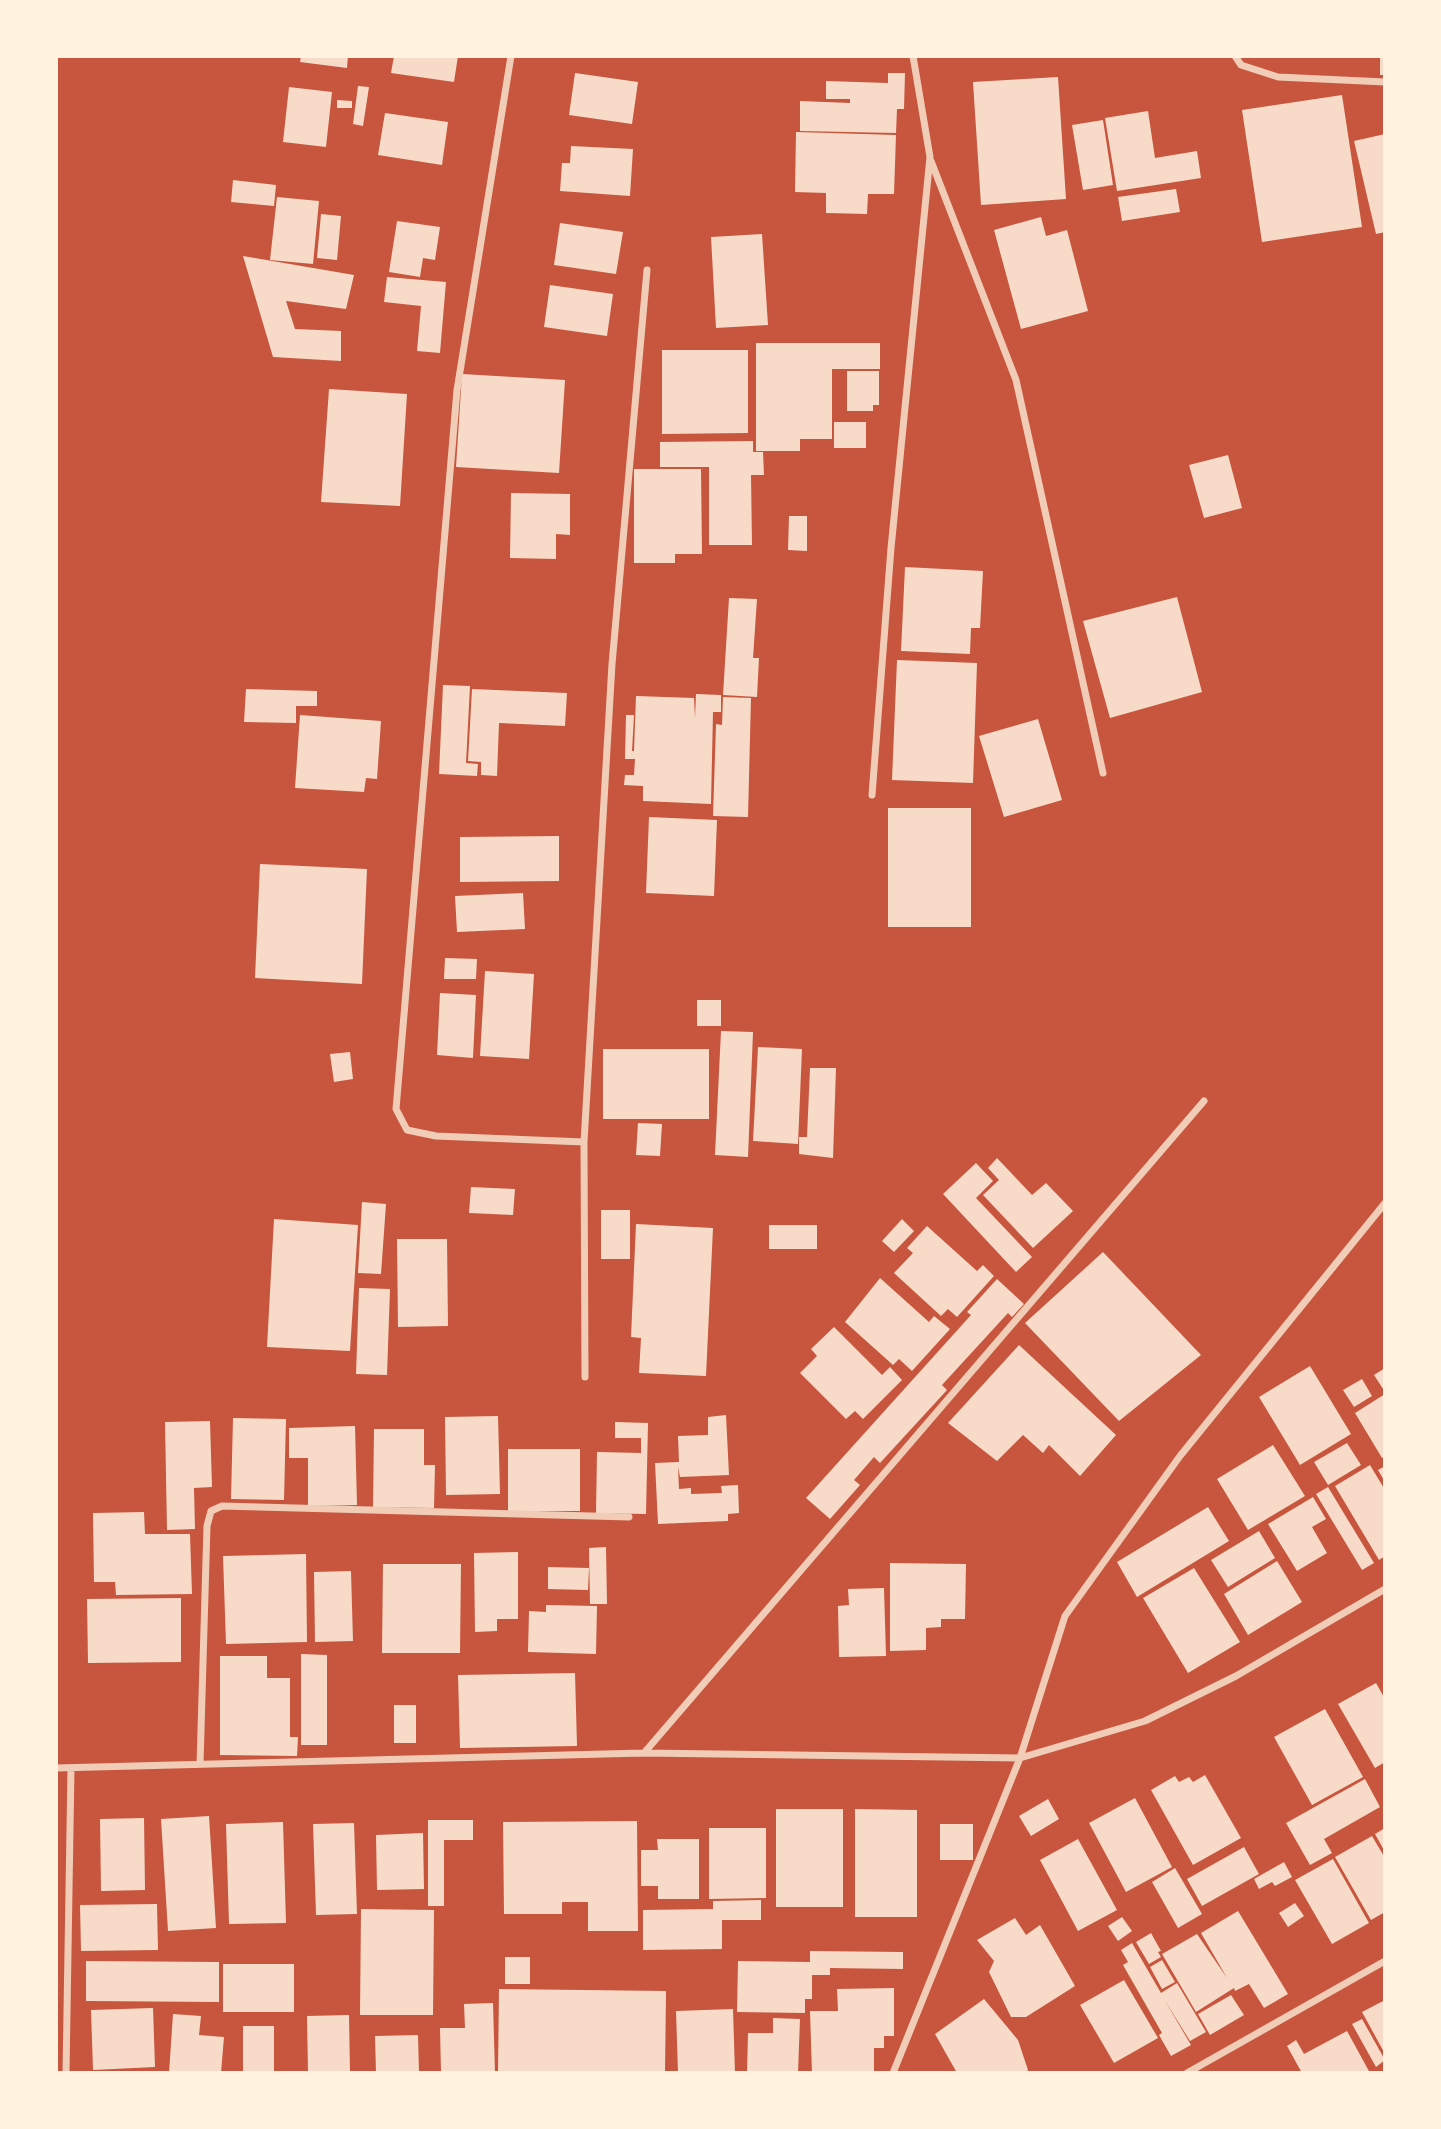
<!DOCTYPE html>
<html>
<head>
<meta charset="utf-8">
<style>
	body { margin:0 }
	#map { position:relative; width:1441px; height:2129px; overflow:hidden; background:#c8553d; font-family:Rubik,sans-serif }
	canvas { display:block }
	.frame { position:absolute; inset:0; border:58px solid #fff3e0; pointer-events:none }
</style>
</head>
<body>
<div id="map">
<canvas width="1441" height="2129"></canvas>
<div class="frame"></div>
</div>
<script>
const ctx = document.querySelector('canvas').getContext('2d');
ctx.lineJoin = 'round';
function fillPath(path, color) {
  ctx.fillStyle = color;
  ctx.fill(path, 'evenodd');
}
function trace(path, color, width, dash) {
  ctx.strokeStyle = color;
  ctx.lineWidth = width;
  ctx.lineCap = dash ? 'butt' : 'round';
  ctx.setLineDash(dash || []);
  ctx.stroke(path);
}
const building = new Path2D(`
	M301,56H348L347,68L300,62Z
	M394,56H458L454,82L391,73Z
	M1380,56H1385V75H1380Z
	M575,73L638,82L632,124L569,115Z
	M888,73H905L904,109H897L896,133L800,131V101L850,103V99H826V81L888,83Z
	M1058,77L1066,199L981,205L973,82Z
	M358,86L369,87L363,126L353,124Z
	M289,87L332,92L326,147L283,142Z
	M1342,95L1362,227L1262,242L1242,110Z
	M337,100L352,101V108H337Z
	M1148,111L1155,158L1197,151L1201,178L1117,191L1105,118Z
	M385,113L448,122L442,165L378,155Z
	M1103,120L1113,185L1083,190L1072,125Z
	M796,132L896,135L894,194H868L867,214L826,213V193L795,192Z
	M1385,134V232L1376,234L1354,141Z
	M571,146L633,149L630,196L560,191L562,163H570Z
	M233,180L276,185L274,206L231,202Z
	M1176,189L1180,212L1122,221L1118,197Z
	M277,197L319,201L313,264L270,260Z
	M321,214L341,216L337,260L317,258Z
	M1041,217L1046,236L1067,230L1088,311L1021,329L994,230Z
	M397,221L440,227L435,260L423,258L420,277L389,272Z
	M560,223L623,232L616,274L554,265Z
	M762,234L768,325L716,328L711,237Z
	M243,256L354,275L346,309L286,301L295,329L341,331V361L273,357Z
	M387,277L446,282L440,353L417,351L421,306L384,302Z
	M550,285L613,294L607,336L544,327Z
	M756,343H880V369H832V439H800V451H756Z
	M662,350H748V433L662,434Z
	M847,371H879V405H873V411H847Z
	M462,374L565,380L559,473L456,467Z
	M329,389L407,394L400,506L321,502Z
	M834,422H866V448H834Z
	M753,441V452H763L764,475H751L752,545H709V467H660V442Z
	M1228,455L1242,508L1204,518L1189,465Z
	M634,469H701L702,554H675V563H634Z
	M511,493L570,494V535L556,534V559L510,558Z
	M789,516H807V551L788,550Z
	M905,567L983,571L980,628H971L970,654L901,651Z
	M1177,597L1202,692L1110,718L1083,621Z
	M729,598L757,599L753,658H759L757,697L723,695Z
	M897,660L977,663L973,783L892,780Z
	M443,685L470,686L466,763L478,764L477,776L439,774Z
	M246,689L317,691V706H296V723L244,722Z
	M472,689L567,693L565,726L499,723L497,776L481,775V762L468,761Z
	M696,694L721,695V712H713L711,804L643,801V786L624,785L625,775H634L635,759H625L626,715H634L632,751H634L636,696L694,698L695,718Z
	M723,697L751,698L748,817L713,816L716,724L722,725Z
	M300,715L381,721L377,779L366,778L364,792L295,788Z
	M1038,719L1062,800L1004,817L979,736Z
	M888,808H971V927H888Z
	M649,817L717,820L714,896L646,893Z
	M559,836V881L460,882V837Z
	M260,864L367,869L362,984L255,978Z
	M523,893L525,929L457,932L455,896Z
	M445,958L477,959L476,979H444Z
	M485,971L534,974L529,1059L480,1056Z
	M440,993L476,995L473,1058L437,1055Z
	M697,1000H721V1026H697Z
	M721,1031L753,1032L748,1157L715,1155Z
	M758,1047L802,1049L798,1144L753,1141Z
	M603,1049H709V1119H603Z
	M350,1052L353,1079L334,1082L330,1054Z
	M810,1068H836L833,1158L799,1154V1137H807Z
	M638,1123L662,1124L660,1156L636,1155Z
	M997,1158L1032,1195L1046,1183L1073,1211L1033,1248L983,1195L999,1180L988,1168Z
	M976,1163L993,1181L976,1198L1032,1257L1016,1272L943,1194Z
	M471,1187L515,1189L513,1215L469,1213Z
	M362,1202L386,1204L381,1274L358,1273Z
	M601,1210H630V1259H601Z
	M274,1219L358,1225L350,1351L267,1347Z
	M902,1219L914,1231L894,1252L882,1241Z
	M636,1224L713,1228L706,1376L639,1373L641,1338L631,1337Z
	M769,1225H817V1249H769Z
	M927,1226L977,1271L983,1265L994,1276L957,1317L948,1309L941,1316L894,1273L913,1253L907,1248Z
	M397,1239H447L448,1326L398,1327Z
	M1103,1252L1201,1355L1119,1421L1025,1323Z
	M880,1278L929,1322L934,1316L950,1329L912,1371L899,1359L893,1365L845,1322Z
	M997,1279L1024,1304L1012,1317L1008,1313L942,1385L947,1390L880,1463L874,1457L854,1480L860,1485L830,1519L806,1498L971,1315L967,1312Z
	M359,1288L390,1289L387,1375L356,1374Z
	M834,1327L882,1375L890,1367L902,1380L863,1419L855,1411L846,1419L800,1373L817,1356L811,1349Z
	M1019,1345L1116,1435L1080,1476L1049,1445L1043,1453L1023,1435L997,1461L948,1423Z
	M1310,1366L1351,1434L1300,1465L1259,1397Z
	M1385,1368V1392L1374,1375Z
	M1362,1379L1372,1396L1354,1407L1343,1390Z
	M1385,1394V1456L1382,1458L1355,1413Z
	M726,1415L729,1475L680,1477L678,1467L679,1489L691,1488V1494L722,1493L721,1486L738,1485L739,1513L728,1514V1521L658,1524L655,1463L679,1462L678,1436L708,1435V1417Z
	M498,1416L500,1494L446,1495L445,1417Z
	M233,1418L286,1419L284,1500L231,1499Z
	M210,1421L212,1487L194,1488L195,1529L167,1530L165,1422Z
	M615,1422L648,1423L646,1514L596,1513L597,1452L641,1453V1438H615Z
	M355,1426L357,1505L308,1506V1458H289V1428Z
	M374,1429H424V1465H435L434,1508L373,1507Z
	M1347,1443L1361,1465L1328,1485L1314,1462Z
	M1273,1445L1305,1496L1248,1530L1217,1479Z
	M508,1449H580V1511H508Z
	M1370,1465L1385,1490V1556L1379,1560L1335,1486Z
	M1385,1466V1482L1378,1470Z
	M1328,1487L1374,1563L1362,1570L1316,1494Z
	M1313,1497L1326,1519L1312,1527L1327,1553L1297,1571L1268,1524Z
	M1208,1507L1229,1541L1137,1597L1117,1562Z
	M144,1512L145,1534H190L192,1594L116,1595L115,1582H94L93,1513Z
	M1259,1531L1275,1558L1228,1587L1211,1560Z
	M606,1547L607,1604H590L589,1548Z
	M518,1552V1619H497V1631L475,1632L474,1553Z
	M306,1554L307,1642L226,1644L223,1556Z
	M1277,1561L1302,1602L1248,1635L1224,1594Z
	M890,1563L966,1564L965,1619H941V1627L926,1628V1650L890,1651Z
	M383,1564H461L460,1653H382Z
	M548,1567L589,1568L588,1590L548,1589Z
	M1194,1568L1240,1642L1188,1673L1143,1598Z
	M351,1571L353,1641L315,1642L314,1572Z
	M884,1588L886,1656L839,1657L838,1606L849,1605L848,1589Z
	M181,1598V1662L88,1663L87,1599Z
	M546,1605L597,1606L596,1654L528,1652L529,1611L546,1612Z
	M301,1654L327,1655V1745H301Z
	M220,1656H267V1678H290V1737H298L297,1756L220,1755Z
	M575,1673L577,1746L460,1748L458,1675Z
	M1376,1683L1385,1699V1762L1375,1768L1338,1704Z
	M394,1705H416V1743H394Z
	M1325,1709L1363,1777L1312,1805L1274,1737Z
	M1205,1775L1241,1838L1193,1865L1151,1790L1175,1776L1179,1782L1189,1777L1193,1782Z
	M1365,1779L1380,1807L1324,1839L1332,1853L1310,1865L1286,1823Z
	M1135,1798L1172,1867L1126,1892L1089,1823Z
	M1048,1799L1059,1819L1031,1836L1019,1816Z
	M776,1809H843V1907H776Z
	M855,1809L917,1810V1917H855Z
	M209,1816L216,1928L168,1931L161,1819Z
	M144,1818L145,1890L101,1891L100,1819Z
	M428,1820H473V1840H444V1906H428Z
	M637,1821L638,1931H588V1902H562V1914H504L503,1822Z
	M283,1822L286,1923L229,1924L226,1824Z
	M354,1823L357,1914L316,1915L313,1824Z
	M940,1824H973V1860H940Z
	M709,1828H766V1898L709,1899Z
	M1385,1828V1852L1375,1834Z
	M423,1833L424,1889L377,1890L376,1835Z
	M1372,1836L1385,1858V1912L1371,1920L1335,1857Z
	M657,1839H699V1899H658V1886H641V1850H658Z
	M1078,1839L1117,1910L1078,1931L1040,1860Z
	M1244,1847L1259,1874L1202,1906L1187,1879Z
	M1333,1859L1369,1923L1332,1944L1295,1880Z
	M1284,1862L1292,1877L1275,1886L1272,1882L1259,1889L1254,1879Z
	M1175,1868L1202,1914L1178,1928L1152,1882Z
	M761,1900V1920H722V1949L643,1950V1910L713,1909V1901Z
	M1295,1903L1304,1916L1288,1927L1279,1913Z
	M157,1904L158,1950L81,1951L80,1905Z
	M361,1909L434,1910L433,2015H360Z
	M1238,1911L1288,1994L1264,2008L1249,1984L1235,1991L1234,1988L1196,2012L1162,1954L1197,1934L1227,1978L1201,1933Z
	M1122,1917L1132,1931L1118,1941L1108,1926Z
	M1015,1918L1026,1935L1040,1925L1075,1986L1026,2017H1011L989,1972L994,1961L977,1940Z
	M1151,1933L1161,1951L1158,1952L1161,1957L1149,1964L1136,1942Z
	M1132,1943L1161,1993L1177,1983L1206,2032L1190,2041L1164,1999L1191,2045L1171,2056L1159,2035L1162,2033L1123,1965L1128,1962L1121,1950Z
	M810,1951L903,1952V1969L830,1968V1975H812V1999H805V2013L737,2012L738,1961L810,1962Z
	M505,1957H530V1984H505Z
	M1162,1960L1175,1982L1162,1989L1150,1967Z
	M86,1961L219,1962V2002L86,2001Z
	M223,1964H294V2012H223Z
	M1124,1980L1158,2038L1114,2063L1080,2005Z
	M894,1988V2036H884V2048H874V2073H812L810,2011H838L837,1989Z
	M499,1989L666,1991L665,2073L498,2071Z
	M1231,1995L1244,2015L1210,2035L1198,2014Z
	M984,1999L1018,2040L1028,2070L1025,2073H957L935,2034Z
	M1385,2000V2054L1362,2012Z
	M493,2003L495,2073H441L440,2028H465L464,2004Z
	M153,2008L155,2067L93,2070L91,2010Z
	M733,2009L735,2073H678L676,2011Z
	M173,2014L201,2016L199,2035L224,2037L221,2073H169Z
	M349,2015L350,2073H308L307,2016Z
	M773,2018L800,2019L798,2073H747L748,2033H773Z
	M1362,2019L1385,2060L1376,2067L1352,2024Z
	M243,2026H274V2073H243Z
	M1347,2031L1370,2073H1302L1287,2046L1296,2040L1304,2054Z
	M418,2035L419,2073H376L375,2036Z`);
const minor = new Path2D(`
	M511,56L457,390L396,1109L407,1130L436,1136L584,1142
	M1235,56L1241,65L1278,77L1385,82
	M931,161L1016,380L1103,773
	M872,795L891,548L930,157L913,56
	M585,1377L584,1142L612,664L647,270
	M644,1753L1204,1101
	M200,1764L207,1526L211,1511L222,1506L629,1517
	M56,1768L644,1753L1020,1758L1145,1721L1236,1676L1385,1589
	M66,2073L71,1768
	M893,2073L1020,1758L1065,1616L1180,1456L1385,1203
	M1187,2073L1385,1961`);
fillPath(building, '#f7dbc8');
trace(minor, '#f1ccb7', 7);
</script>
</body>
</html>
